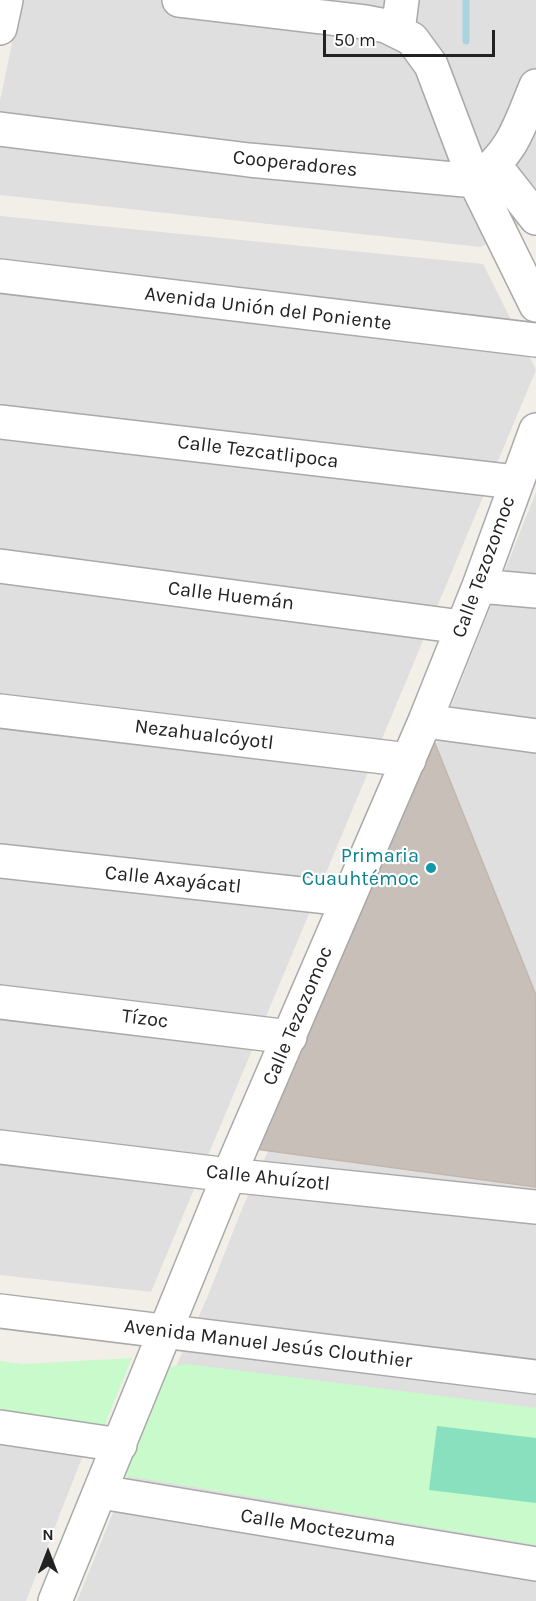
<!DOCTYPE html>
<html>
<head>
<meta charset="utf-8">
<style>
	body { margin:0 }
	#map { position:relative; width:536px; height:1601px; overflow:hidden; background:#f2efe9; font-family:Karla,sans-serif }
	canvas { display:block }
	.north { position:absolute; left:18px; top:1523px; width:60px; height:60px; -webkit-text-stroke:4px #fff; paint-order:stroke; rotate:0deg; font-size:16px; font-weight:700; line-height:24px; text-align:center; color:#222 }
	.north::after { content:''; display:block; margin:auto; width:21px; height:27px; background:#222; clip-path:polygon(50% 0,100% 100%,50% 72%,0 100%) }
	.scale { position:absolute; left:323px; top:30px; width:172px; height:27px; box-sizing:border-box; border:3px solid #222; border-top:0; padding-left:8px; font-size:18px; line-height:21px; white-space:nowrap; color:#222; -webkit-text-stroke:4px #fff; paint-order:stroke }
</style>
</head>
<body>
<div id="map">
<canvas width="536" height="1601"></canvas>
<div class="north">N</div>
<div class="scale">50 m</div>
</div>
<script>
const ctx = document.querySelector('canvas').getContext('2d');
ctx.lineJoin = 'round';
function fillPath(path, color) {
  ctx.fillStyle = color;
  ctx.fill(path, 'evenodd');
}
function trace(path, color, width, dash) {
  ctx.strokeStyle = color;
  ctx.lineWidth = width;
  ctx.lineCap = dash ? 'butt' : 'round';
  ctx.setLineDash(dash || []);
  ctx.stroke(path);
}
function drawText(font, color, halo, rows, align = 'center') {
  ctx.font = font + ' Karla,sans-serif';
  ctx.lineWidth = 4.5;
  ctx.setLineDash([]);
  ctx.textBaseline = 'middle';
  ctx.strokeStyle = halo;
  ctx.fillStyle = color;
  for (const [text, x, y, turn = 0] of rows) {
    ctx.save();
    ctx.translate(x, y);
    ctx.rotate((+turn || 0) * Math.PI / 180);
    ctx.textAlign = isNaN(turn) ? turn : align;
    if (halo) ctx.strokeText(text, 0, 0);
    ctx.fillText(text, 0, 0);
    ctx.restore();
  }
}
const residential = new Path2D(`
	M21,0H536V215L481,247L0,195V101Z
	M0,216L483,264L536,370L151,1292L0,1275Z
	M536,492V1601H77L138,1451L207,1298L242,1209L327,1020Z
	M0,1443L83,1455L26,1601H0Z`);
const park = new Path2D(`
	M132,1358L103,1429L0,1413V1361L23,1364Z
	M187,1364L536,1408V1545L122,1475L168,1367Z`);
const pitch = new Path2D(`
	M437,1426L536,1438V1503L429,1490Z`);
const stream = new Path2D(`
	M466,41V0`);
const building = new Path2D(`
	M434,741L536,995V1187L255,1149Z`);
const minor = new Path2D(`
	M179,0L365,22L386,26L412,39L431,65L475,181L536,305
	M0,28L6,0
	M398,31L402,0
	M0,129L249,160L475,181C513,153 519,127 536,86
	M495,166L536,218
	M0,276L536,340
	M0,422L515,482
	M0,566L462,627
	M479,586L536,591
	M0,711L409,760
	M425,721L536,736
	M0,861L346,899
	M0,1002L290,1037
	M0,1147L229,1175L536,1207
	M0,1311L536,1377
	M0,1427L120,1445
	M101,1492L536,1564
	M55,1601L229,1175L425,721L479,586L536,430`);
const markers = [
	[431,868,6,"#0f9aa8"]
];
const streetNames = [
	["Cooperadores",295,164,6],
	["Avenida Unión del Poniente",268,309,7],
	["Calle Tezcatlipoca",258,452,7],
	["Calle Tezozomoc",484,567,-70],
	["Calle Huemán",231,596,7],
	["Nezahualcóyotl",204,735,7],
	["Calle Axayácatl",173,880,6],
	["Calle Tezozomoc",298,1016,-67],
	["Tízoc",145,1019,7],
	["Calle Ahuízotl",268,1178,6],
	["Avenida Manuel Jesús Clouthier",268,1344,7],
	["Calle Moctezuma",318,1528,9]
];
const cultureNames = [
	["Primaria",419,856],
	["Cuauhtémoc",419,879]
];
fillPath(residential, '#e0dfdf');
fillPath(park, '#c8facc');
fillPath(pitch, '#88e0be');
trace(stream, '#aad3df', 7);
fillPath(building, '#c7bfb8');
trace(building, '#c4b6ab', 1.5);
trace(minor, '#a9a9a9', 36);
trace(minor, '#fff', 33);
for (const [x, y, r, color] of markers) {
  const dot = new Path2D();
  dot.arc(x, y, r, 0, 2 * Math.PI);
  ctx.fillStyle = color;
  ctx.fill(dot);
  trace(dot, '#fff', 2);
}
drawText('20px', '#222', '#fff', streetNames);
drawText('20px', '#0d838f', '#fff', cultureNames, 'right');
</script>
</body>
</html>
